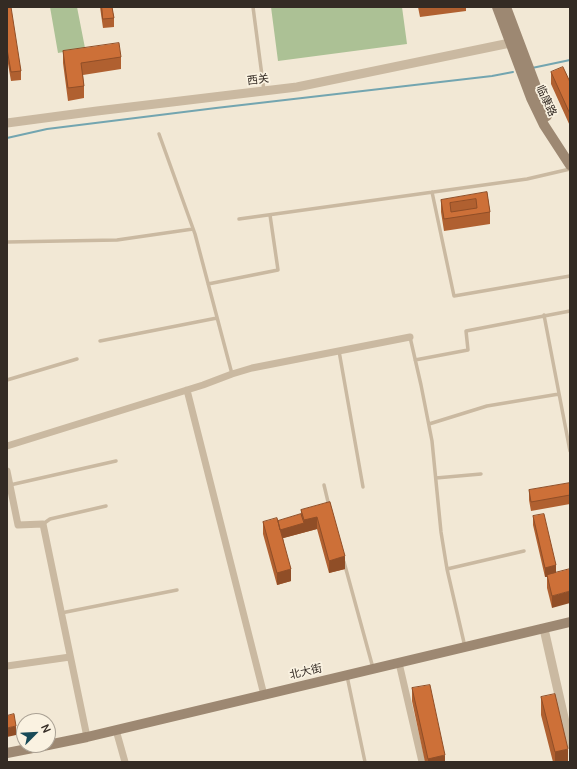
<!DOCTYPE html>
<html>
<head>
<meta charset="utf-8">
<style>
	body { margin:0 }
	#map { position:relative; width:577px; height:769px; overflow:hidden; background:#f2e8d5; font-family:Manrope,sans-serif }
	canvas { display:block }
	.frame { position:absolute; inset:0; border:8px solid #342b24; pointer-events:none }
	.north { position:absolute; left:16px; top:713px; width:40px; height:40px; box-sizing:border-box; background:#faf2e1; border:1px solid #aba295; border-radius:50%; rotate:66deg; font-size:11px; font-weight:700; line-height:16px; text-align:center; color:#342b24 }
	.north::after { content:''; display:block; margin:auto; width:14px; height:18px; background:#184a57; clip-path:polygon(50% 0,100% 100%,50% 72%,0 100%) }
</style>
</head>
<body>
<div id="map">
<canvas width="577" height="769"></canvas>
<div class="frame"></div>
<div class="north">N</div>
</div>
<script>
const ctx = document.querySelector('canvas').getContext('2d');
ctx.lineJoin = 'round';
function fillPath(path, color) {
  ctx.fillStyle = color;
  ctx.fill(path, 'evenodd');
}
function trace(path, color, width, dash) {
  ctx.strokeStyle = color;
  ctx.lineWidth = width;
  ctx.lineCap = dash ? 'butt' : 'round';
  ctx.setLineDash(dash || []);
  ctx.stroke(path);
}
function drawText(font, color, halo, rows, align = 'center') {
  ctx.font = font + ' Manrope,"Noto Sans SC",sans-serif';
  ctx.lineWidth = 3.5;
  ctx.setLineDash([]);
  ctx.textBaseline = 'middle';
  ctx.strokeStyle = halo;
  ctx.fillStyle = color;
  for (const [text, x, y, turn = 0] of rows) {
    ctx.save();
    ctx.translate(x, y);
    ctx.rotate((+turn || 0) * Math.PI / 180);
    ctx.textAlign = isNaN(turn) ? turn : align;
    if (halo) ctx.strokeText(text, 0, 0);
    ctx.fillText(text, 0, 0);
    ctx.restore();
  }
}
const green = new Path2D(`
	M50,7H77L85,48L58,53Z
	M271,7H402L407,44L278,61Z`);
const stream = new Path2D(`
	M532,68L570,60
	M7,138L47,129L216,108L492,76L513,72`);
const service = new Path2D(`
	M253,7L264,91
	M159,134L195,234L232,374
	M432,192L454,296L570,276
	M239,219L527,179L570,169
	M7,242L117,240L193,229
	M208,284L278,270L270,215
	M544,315L570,451
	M410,337L421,385L432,441L441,532L447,569L465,647
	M100,341L217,318
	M339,351L363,487
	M415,360L468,350L466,331L570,311
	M7,380L77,359
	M429,424L487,406L559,394
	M436,478L481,474
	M10,485L116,461
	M324,485L329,506
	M43,524L50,519L106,506
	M344,562L373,668
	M447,569L524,551
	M61,613L177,590
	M347,676L365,762`);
const minor = new Path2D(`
	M187,390L264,695
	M7,446L203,385L232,374L252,368L410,337
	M7,471L18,525L43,524L87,737
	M399,663L422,762
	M7,666L70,657
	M116,730L125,762`);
const tertiary = new Path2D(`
	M7,123L97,111L297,87L510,43
	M544,629L570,744`);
const secondary = new Path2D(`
	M497,7L531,98L544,125L570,165
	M506,7L547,116
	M48,745L87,737L570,622
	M7,753L48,745`);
const wall = new Path2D(`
	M7,7L21,71V80L11,81L7,58Z
	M100,7H112L114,18V27L103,28Z
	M418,7H466V11L420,17Z
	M63,51L121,57V69L83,75L84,86V98L68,101L63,63Z
	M551,72L570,82V126L551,84Z
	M487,192L490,212V224L444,231L441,212V200Z
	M570,483V504L531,511L529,500V490Z
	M330,502L345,569L329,573L317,529L283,538L291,581L277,585L263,534V522L278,521L301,514V510Z
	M533,516L556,565L552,608L547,588V577H545L533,525Z
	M412,688L445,762H425L412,701Z
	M541,697L568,762H553L541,715Z`);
const shadedWall = new Path2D(`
	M317,517V529L280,539V530L304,523V520Z
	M345,556V569L329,573V561Z
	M556,565V575L545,577V568Z
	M291,569V581L277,585V573Z
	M570,591V603L552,608V596Z
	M16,726V735L7,737V728Z
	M568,749V762H555V752Z
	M445,755V762H428V759Z`);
const building = new Path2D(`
	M7,7H11L21,71L11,72L7,49Z
	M102,7H112L114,18L103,19Z
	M119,43L121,57L81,63L84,86L68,88L63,51Z
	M563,67L570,82V114L551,72Z
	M487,192L490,212L444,219L441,200ZM476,199L477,208L451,212L450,203Z
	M570,483V495L531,502L529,490Z
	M330,502L345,556L329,561L317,517L304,520L301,510Z
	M301,514L304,523L280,530L278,521Z
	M544,514L556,565L545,568L533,516Z
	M277,518L291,569L277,573L263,522Z
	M570,569V591L552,596L547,575Z
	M430,685L445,755L428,759L412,688Z
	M555,694L568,749L555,752L541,697Z
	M14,714L16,726L7,728V716Z`);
const streetNames = [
	["西关",258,80,-7],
	["临康路",546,101,65],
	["北大街",306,672,-13]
];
fillPath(green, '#acc195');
trace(stream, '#73a5b0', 2);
trace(service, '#cab9a1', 3.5);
trace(minor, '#cab9a1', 7);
trace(tertiary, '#cab9a1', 9);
trace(secondary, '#9d8872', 10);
fillPath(wall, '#b06030');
fillPath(shadedWall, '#904e27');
fillPath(building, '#cd7038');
trace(building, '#904e27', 1);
drawText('11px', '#342b24', '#faf2e1', streetNames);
</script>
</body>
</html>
